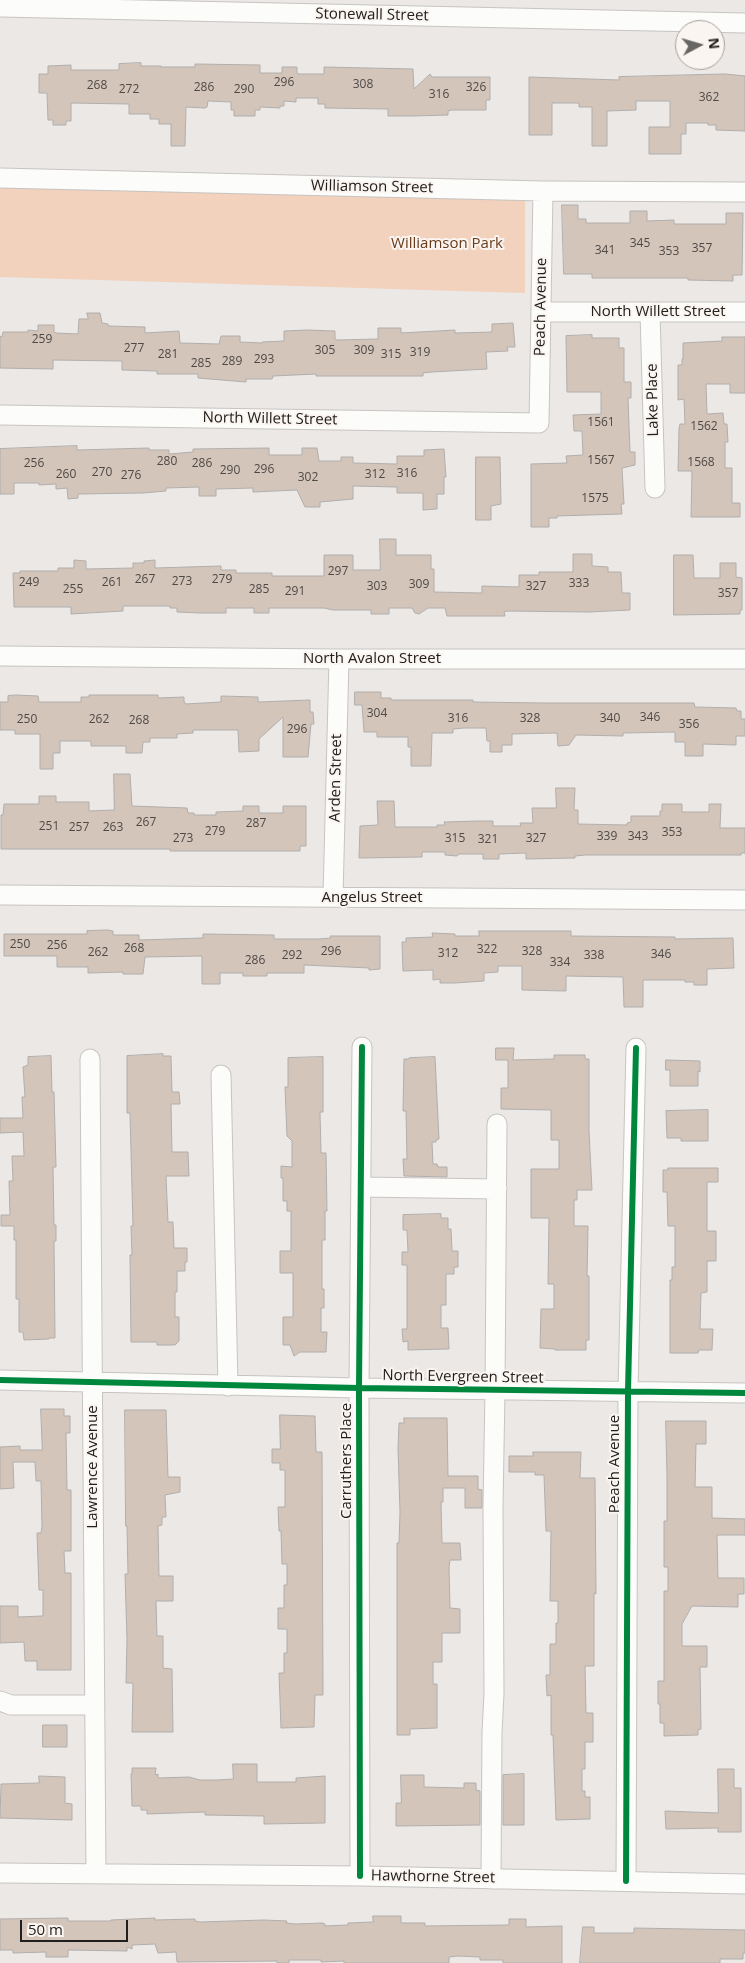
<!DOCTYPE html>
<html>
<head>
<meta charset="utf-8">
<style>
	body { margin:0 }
	#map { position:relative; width:745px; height:1963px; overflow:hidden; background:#ebe8e6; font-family:"Open Sans",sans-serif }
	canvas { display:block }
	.north { position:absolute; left:675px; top:20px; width:50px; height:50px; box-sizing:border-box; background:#fbf5f1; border:1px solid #a4a09d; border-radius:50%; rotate:84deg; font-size:14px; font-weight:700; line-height:20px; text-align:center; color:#22201e }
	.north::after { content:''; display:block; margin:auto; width:18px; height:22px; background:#686664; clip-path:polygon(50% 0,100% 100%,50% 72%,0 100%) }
	.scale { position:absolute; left:20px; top:1920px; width:108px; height:22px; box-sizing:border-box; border:2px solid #22201e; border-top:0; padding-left:6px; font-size:15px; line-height:18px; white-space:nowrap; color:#22201e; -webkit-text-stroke:4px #fbf5f1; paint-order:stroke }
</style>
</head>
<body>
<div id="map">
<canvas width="745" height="1963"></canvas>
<div class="north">N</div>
<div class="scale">50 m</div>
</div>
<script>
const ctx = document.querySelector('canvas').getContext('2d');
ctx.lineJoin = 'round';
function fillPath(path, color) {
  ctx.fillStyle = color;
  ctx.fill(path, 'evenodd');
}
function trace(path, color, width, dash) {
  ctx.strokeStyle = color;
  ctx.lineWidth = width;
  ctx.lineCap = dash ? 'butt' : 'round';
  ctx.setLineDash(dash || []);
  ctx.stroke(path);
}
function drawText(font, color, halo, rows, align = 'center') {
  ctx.font = font + ' "Open Sans",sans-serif';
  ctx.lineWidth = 4;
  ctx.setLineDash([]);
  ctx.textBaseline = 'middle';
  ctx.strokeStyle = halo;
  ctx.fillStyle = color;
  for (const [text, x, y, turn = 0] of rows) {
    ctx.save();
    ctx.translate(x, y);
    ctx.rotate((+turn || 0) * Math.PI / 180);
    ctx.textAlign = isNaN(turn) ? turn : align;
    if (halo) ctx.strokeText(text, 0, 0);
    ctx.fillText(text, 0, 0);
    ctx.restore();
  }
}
const green = new Path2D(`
	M0,186L525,198V293L0,277Z`);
const building = new Path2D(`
	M141,63V66H161V67H195V64L260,65V73H282V67H297V73L299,74H324V67L413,69L414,89L430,74L432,77H490V100H486V110H452L448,111V115L413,116H388V109L325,108V104H318V98H296V102L284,101V106H280V108L260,107V110H255V116H234V110H231V102L208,101L207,107L205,108L186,107L185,146H171V124H159V119H150V114H129V104L71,103V121H66V125H53V120H48L47,93H39V74H48V66L71,65V70H119V64Z
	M725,74L745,76V131L716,130V125H708V123H686V134H681V154H649V127H670V101H636V110L607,111V146H592V107H579V103H552V135H529V77L619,80V77Z
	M562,205H578V219H586V223H630V211H647V221L674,220V224H726V213H743L742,275H733V281L688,280V278H592V274H564Z
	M87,313H100L102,323L108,324V326L145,327V333L179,331L180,343L219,344L221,336H240V342L262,343V342L284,341V331L307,330L335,331V339L337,340L378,339V328H401V333L455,330V333L492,332V324L513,323L515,347H507L508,351L486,352L487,369L432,372L423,373V376H316V374L273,376L272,379H246V382L198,378V374H157V371L122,370V361L53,360V369L0,368V336L2,337L3,332H28V330L38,331V325H54V332L56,333L78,334L79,319H88Z
	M592,335V338H619V348H624V382H631V398H628L630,452H635V465L622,468L624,504H621L622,514L557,516V518H549V527H531V464L567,463L566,456L583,455L582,431H574L573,415L601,414V392H567L566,336Z
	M722,337H745V393H730V384H706L707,414L723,413L724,424H727L728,442H725V468H732V503H740V517H691L692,471H678L679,429L680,424H685L684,399L678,400V365H682V359H683V343L722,341Z
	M77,446V450L149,448V450H169V454L193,452V449L269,448V455H302V448H317L319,461H341V457H353V463L397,464V456H424V450L444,449L446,477H444V494H437V509L423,510V493H397V487L353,486V499L320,502V507H305L297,490L253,492V488L216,489V496H199V487L166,488V491L143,493L78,494V498L68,499L67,488L56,489V484L39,485V483H14V494H0V449Z
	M476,457H500L501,504L491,506V520H476Z
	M380,539H396V555H431V569H434V592L482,593V586L519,587V575H539V572H573V554H592V566L608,567V572H621L622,593H630V610L589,612L507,611L504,612L505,616H447L445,608H428L419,614L415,613L412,608H389V614H371V610H333L324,608H269V613H254V608H226V613H200L177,612V608H170V606H123V611L71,614V607H14L13,573H20V571H58V568H74V560L86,561V569L133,568V563H144V561L155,560V568L221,566V570H236V573H272V576H324V555H353V570H380Z
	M674,555H693L694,578H720V563H736V577L742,578V610H740V614L674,615Z
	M355,692H381V698H391V700H473V702L544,703H694L695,707L736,708L737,711H741V719H745V736H736V745L703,744V756H685V742H675V732L623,733V736L576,735L569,745L558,746L557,733L512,734V745H502V752H490V741H487L486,728H464L453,729V733H432L431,766H411V747H408V737H377V732H364L362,705H355Z
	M16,695L38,696L39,702H81V697H89V695H158V698L184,697V702L186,704L221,702V696L258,697V702L310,700V712H313L314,724H311L308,757H283V717L259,739V751L239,752L238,730H193V733L177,734V738H150V742H143L142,753H126V746H91V741H60V753H53V769H40V734H15V730H0V702H8V696Z
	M114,774H130L132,806L187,808L188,813H194V815H216V812L243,811V806H259V813H283V806H306V846H300V851H170V849H1V815H3L4,804H39V796H56V802H89V811L114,810Z
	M556,788H575L574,810H578V824L627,825V823L631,822V816H660V811H662V804H682V812H709V804H721L720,828H745V853H741V855H586L575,856V858L526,859V853L499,854V859H483V854H459L457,856L445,855V852H422V857L359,858L360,826L378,825L377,801H394L395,827H437V825H445L444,822L477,821H493V826H521L520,823H533L532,808H556Z
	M108,930L113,931V935H139V940L203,938V934L274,935V939H319L331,938L330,936H380V969L369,970V968L304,965V973H267V976H243V973H220V984H202V956L145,957L143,974H123V972L88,973V967H57V956H4V934H87V931Z
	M479,931H571V936L675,937V939L733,938L734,968L707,969V985H694V982H685V980H643V1007H624L623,977L566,976V991L522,990V966H498V972L484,973V981L455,983H440V979L433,980V970L403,971L402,942H406V938L433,937L432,933L455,934V936H479Z
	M496,1048H514L513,1060L554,1059V1055H585V1059H589V1131L592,1190H577V1200H574V1226H588L587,1276H589V1340H586V1350H555V1349L540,1348L541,1309H554V1284H548L549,1218H531V1169H559V1140H551V1110L501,1109V1088H508V1060H496Z
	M163,1054V1056H171L172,1092H179L180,1104H171L172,1152H188L189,1176H166L168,1222H173L174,1248H187V1262H185V1271H177V1292H175V1317H179V1341L175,1345H157V1342H131L130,1255H132L131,1226H133L130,1113H127V1056Z
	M51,1056L52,1092H54L56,1167H53L54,1225H56V1241H54L55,1338H49V1339L24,1340L23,1332H19V1299H16V1240H14V1226H1V1215H10L9,1181H13L12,1156H24L23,1132L0,1133V1118H23L22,1097H25L23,1067L28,1065V1057Z
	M323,1057V1112H320L321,1153H326L327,1211H325V1240H322V1289H324V1308H321V1332H327L326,1352H300L294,1356L290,1345H283V1317H293V1273H280V1251H291V1211H287V1201H283V1178H281V1166L292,1167V1141L287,1136L285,1087H288V1058Z
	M435,1057L439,1139L436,1140V1142H432L433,1164H437L438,1167H447V1177L404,1176L403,1159H407L406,1111H403L404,1059H408L409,1058Z
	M666,1060L700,1061V1072L698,1071V1086H670V1070H666Z
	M708,1110V1141H681V1138H667L666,1111Z
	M668,1168H718V1182H707V1231H716V1261H707V1292L701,1293L700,1329H713L712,1350H699L698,1353H670V1280H672V1267H675V1226H668L667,1192H663V1170H668Z
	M441,1214V1218H448V1229H451L452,1251H458V1267H454V1274H446V1305H441V1328H448L449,1349L408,1350V1341L403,1342L402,1329H407V1265H402V1252H408L407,1230H403V1215Z
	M41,1409H64V1416H70V1433H66L67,1490H71V1551H64L65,1573H71V1670H37V1661H25L24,1642L0,1643V1606H18V1617L43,1616V1590H39L37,1533H41L42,1526L41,1481H36L35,1462H13L14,1488L0,1489V1447L20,1446V1450H42Z
	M125,1410H166L168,1477H180V1492L165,1495L166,1517H162V1525L158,1526L159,1576H173V1601H156L157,1636H163V1668L172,1669L173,1732H132L133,1683H126L127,1640L125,1574H128L127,1526H126Z
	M280,1415L315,1416L316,1452H322L323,1695H315L314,1727L281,1728L279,1673H284V1653H287V1629H278V1608H284V1585H287V1564H282L281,1531H279L278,1507H285V1470H280V1463H272V1449H280Z
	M404,1418H447L448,1476H478V1489L482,1490V1508H465V1488H443V1502H441L442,1543H460L461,1560H450L449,1567L450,1608L460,1609V1633H442V1662H433V1684H437V1728L410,1729V1735H397V1543H399L400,1512L398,1448L399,1423H404Z
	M666,1421H706V1444H696L695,1487H712V1518L745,1519V1535H717L718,1578H744V1594H738V1607L692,1606L682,1624V1646H707V1667H700L701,1729L698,1730V1735L664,1736V1723H660V1704H658V1681H664V1591H668V1567H664V1521H667V1475Z
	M533,1452H581L580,1478H595L596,1594L594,1593V1666H585L586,1713H593V1742H585V1769H582V1791H585V1797H590V1819L556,1820L553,1735H551V1695L547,1696L546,1675H550V1644H556V1623H558V1601H550L551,1531H546L544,1475H535V1472H509V1456H533Z
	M43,1725H67V1747H43Z
	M233,1764H257V1782H296V1778L325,1776V1823L264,1824V1816L205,1815V1812L147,1814V1810H141V1806H132L131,1774H132V1768H156L155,1775L158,1774V1778L189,1777L200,1780H217L233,1779Z
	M718,1769H734V1788H741V1832H718V1828L666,1829L665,1811L718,1813Z
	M524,1774V1825H503V1775Z
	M401,1775H424V1787L464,1788V1783H476V1790L480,1791V1825L396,1826V1803H401Z
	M39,1776L65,1777V1803L72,1804V1820L0,1818L1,1784L39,1783Z
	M373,1916H401V1923H425V1926L509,1925V1919H526V1927L562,1926V1963H503V1960H480V1957L458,1956L449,1957V1963H344V1961L321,1962V1960H289V1963H277V1961L177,1962L176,1952L158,1953L155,1944L132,1945V1949L127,1947V1951L68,1950V1957H46V1952L13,1953V1950H0V1919L68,1918V1921H111V1920L155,1918V1920L195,1919V1921L200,1922L264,1920L287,1921L286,1923L295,1924L322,1923L325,1924V1926L348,1925V1923L373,1922Z
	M583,1927H594V1933H634V1928L745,1930V1953H743V1959H720V1963H580Z`);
const minor = new Path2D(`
	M0,7L745,23
	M0,178L543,191L745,192
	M541,312H745
	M650,312L655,488
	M0,415L539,423L543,191
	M0,656L339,659H745
	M0,895L745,900
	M333,897L339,659
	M90,1059L96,1874
	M221,1075L228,1386
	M361,1187L497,1189
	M0,1380L359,1388L745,1393
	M0,1701L11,1705H94
	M0,1873L360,1876L745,1884
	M360,1876L359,1388L362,1047
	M491,1879L492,1732L494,1694L493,1508L495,1390L497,1124
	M626,1881L628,1391L636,1048`);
const cycleway = new Path2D(`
	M0,1380L359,1388L745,1393
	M360,1876L359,1388L362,1047
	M626,1881L628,1391L636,1048`);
const numberNames = [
	["296",284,83],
	["308",363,85],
	["268",97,86],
	["286",204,88],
	["326",476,88],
	["272",129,90],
	["290",244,90],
	["316",439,95],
	["362",709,98],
	["345",640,244],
	["357",702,249],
	["341",605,251],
	["353",669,252],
	["259",42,340],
	["277",134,349],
	["305",325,351],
	["309",364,351],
	["319",420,353],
	["281",168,355],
	["315",391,355],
	["293",264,360],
	["289",232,362],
	["285",201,364],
	["1561",601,423],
	["1562",704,427],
	["1567",601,461],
	["280",167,462],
	["1568",701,463],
	["256",34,464],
	["286",202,464],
	["296",264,470],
	["290",230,471],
	["270",102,473],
	["316",407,474],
	["260",66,475],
	["312",375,475],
	["276",131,476],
	["302",308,478],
	["1575",595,499],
	["297",338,572],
	["267",145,580],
	["279",222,580],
	["273",182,582],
	["249",29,583],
	["261",112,583],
	["333",579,584],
	["309",419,585],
	["303",377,587],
	["327",536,587],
	["255",73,590],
	["285",259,590],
	["291",295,592],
	["357",728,594],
	["304",377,714],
	["346",650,718],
	["316",458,719],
	["328",530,719],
	["340",610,719],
	["250",27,720],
	["262",99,720],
	["268",139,721],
	["356",689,725],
	["296",297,730],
	["267",146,823],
	["287",256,824],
	["251",49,827],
	["257",79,828],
	["263",113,828],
	["279",215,832],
	["353",672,833],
	["339",607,837],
	["343",638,837],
	["273",183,839],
	["315",455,839],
	["327",536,839],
	["321",488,840],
	["250",20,945],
	["256",57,946],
	["268",134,949],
	["322",487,950],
	["296",331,952],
	["328",532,952],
	["262",98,953],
	["312",448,954],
	["346",661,955],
	["292",292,956],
	["338",594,956],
	["286",255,961],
	["334",560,963]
];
const streetNames = [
	["Stonewall Street",372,15,1],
	["Williamson Street",372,187,1],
	["Peach Avenue",541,307,-89],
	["North Willett Street",658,312],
	["Lake Place",653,400,-91],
	["North Willett Street",270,419,1],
	["North Avalon Street",372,659],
	["Arden Street",336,778,-89],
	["Angelus Street",372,898],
	["North Evergreen Street",463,1377,1],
	["Carruthers Place",347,1461,-90],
	["Peach Avenue",615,1464,-90],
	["Lawrence Avenue",93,1467,-90],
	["Hawthorne Street",433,1877,1]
];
const parkNames = [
	["Williamson Park",447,244]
];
fillPath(green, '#f2d1bd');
fillPath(building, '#d4c5bb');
trace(building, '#b0aeac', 1);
trace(minor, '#c7c4c2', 21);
trace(minor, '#fcfcfb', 19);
trace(cycleway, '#00873e', 6);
drawText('12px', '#4e4945', null, numberNames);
drawText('15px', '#22201e', '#fbf5f1', streetNames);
drawText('15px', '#693a18', '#fbf5f1', parkNames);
</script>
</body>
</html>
